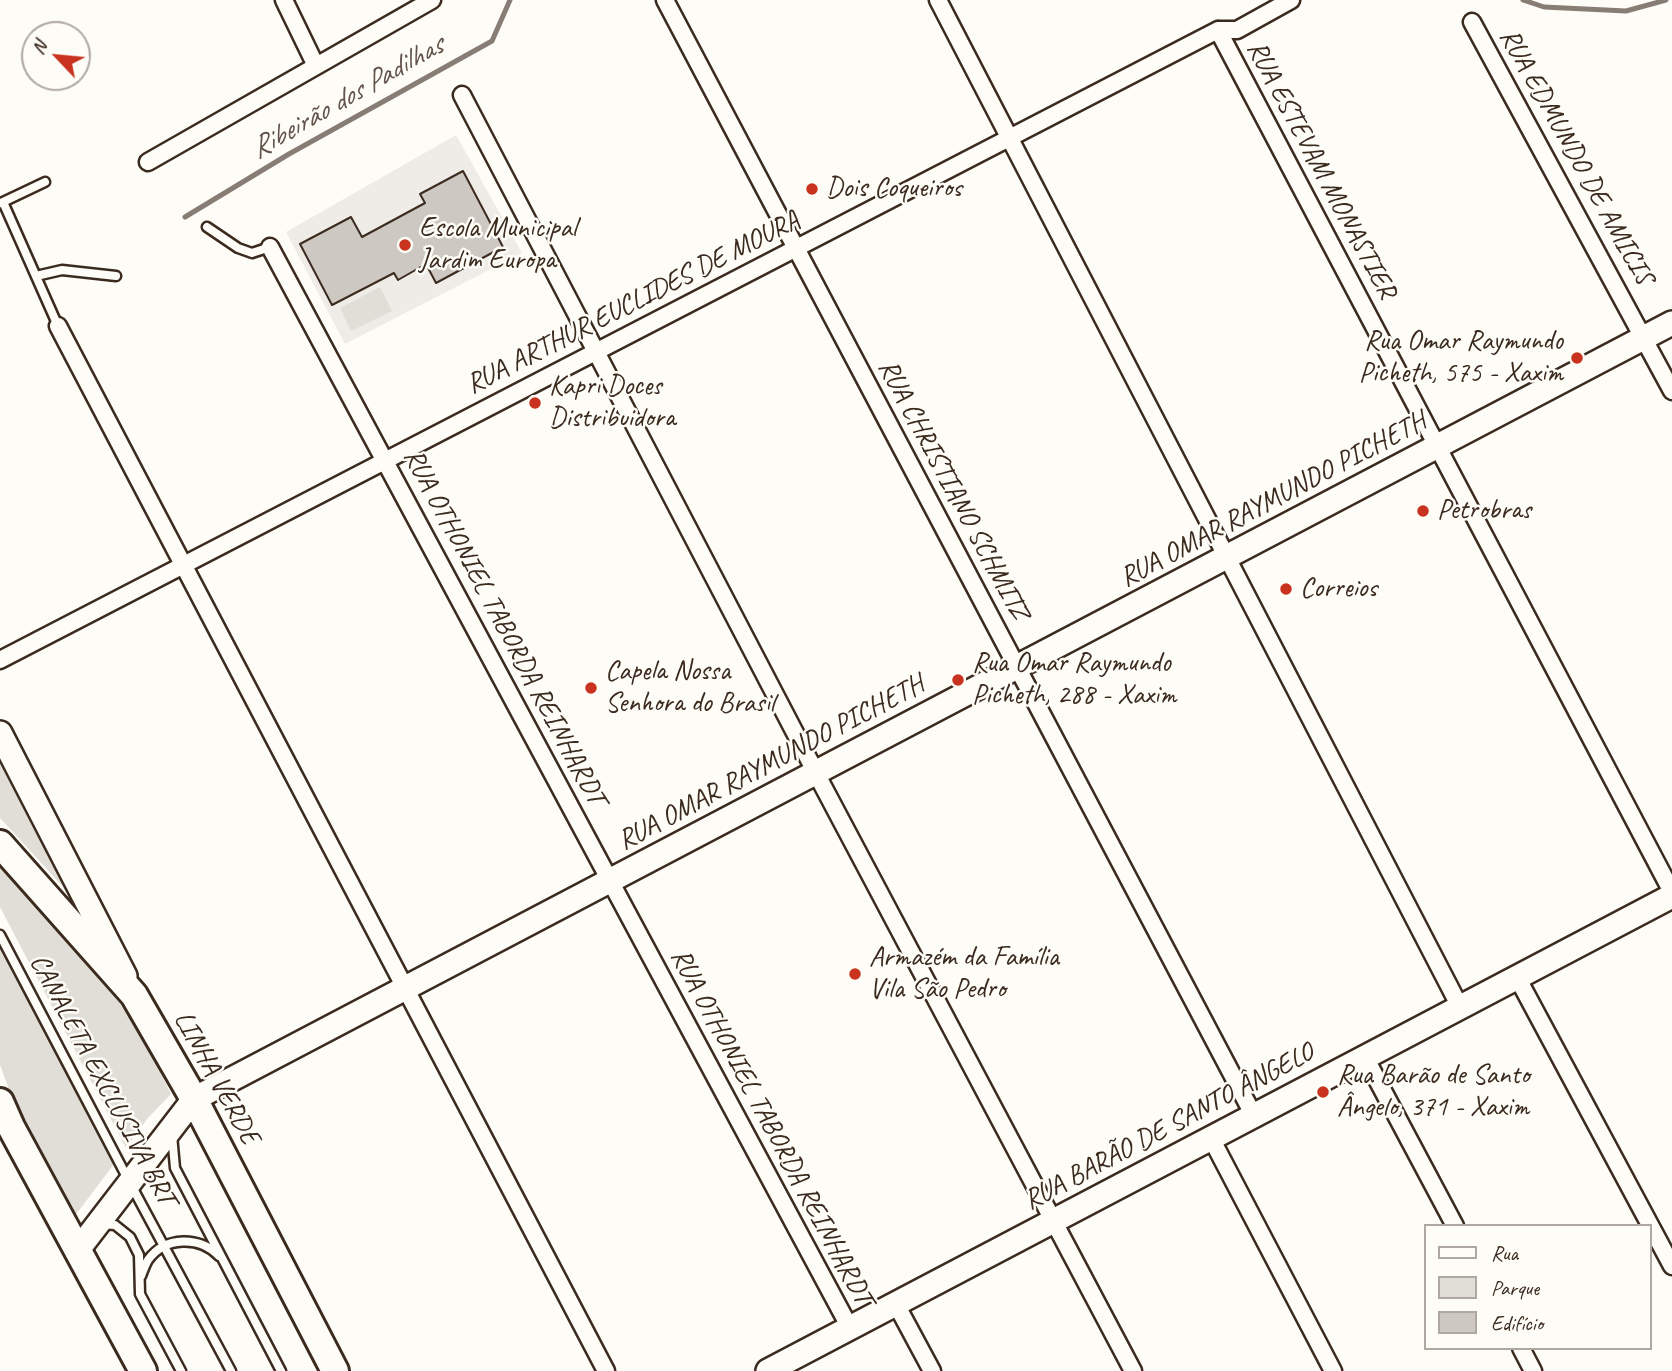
<!DOCTYPE html>
<html>
<head>
<meta charset="utf-8">
<style>
	body { margin:0 }
	#map { position:relative; width:1672px; height:1371px; overflow:hidden; background:#fdfcf7; font-family:Caveat,sans-serif }
	canvas { display:block }
	.legend { position:absolute; left:1424px; top:1224px; width:228px; height:126px; box-sizing:border-box; background:#fdfcf7; border:2px solid #afa8a0; margin:0; padding:9px 12px; list-style:none; font-size:21px; color:#3b2a1e }
	.legend li { display:flex; align-items:center; gap:14px; height:35px }
	.legend b { width:35px; border:2px solid #afa8a0 }
	.north { position:absolute; left:21px; top:21px; width:70px; height:70px; box-sizing:border-box; background:#fdfcf7; border:2px solid #afa8a0; border-radius:50%; rotate:296deg; font-size:19px; font-weight:700; line-height:28px; text-align:center; color:#3b2a1e }
	.north::after { content:''; display:block; margin:auto; width:24px; height:32px; background:#c8321e; clip-path:polygon(50% 0,100% 100%,50% 72%,0 100%) }
</style>
</head>
<body>
<div id="map">
<canvas width="1672" height="1371"></canvas>
<ul class="legend">
<li><b style="height:9px;background:#fdfcf7"></b>Rua</li>
<li><b style="height:19px;background:#e1ded7"></b>Parque</li>
<li><b style="height:19px;background:#cdc8c2"></b>Edifício</li>
</ul>
<div class="north">N</div>
</div>
<script>
const ctx = document.querySelector('canvas').getContext('2d');
ctx.lineJoin = 'round';
function fillPath(path, color) {
  ctx.fillStyle = color;
  ctx.fill(path, 'evenodd');
}
function trace(path, color, width, dash) {
  ctx.strokeStyle = color;
  ctx.lineWidth = width;
  ctx.lineCap = dash ? 'butt' : 'round';
  ctx.setLineDash(dash || []);
  ctx.stroke(path);
}
function drawText(font, color, halo, rows, align = 'center') {
  ctx.font = font + ' Caveat,sans-serif';
  ctx.lineWidth = 5;
  ctx.setLineDash([]);
  ctx.textBaseline = 'middle';
  ctx.strokeStyle = halo;
  ctx.fillStyle = color;
  for (const [text, x, y, turn = 0] of rows) {
    ctx.save();
    ctx.translate(x, y);
    ctx.rotate((+turn || 0) * Math.PI / 180);
    ctx.textAlign = isNaN(turn) ? turn : align;
    if (halo) ctx.strokeText(text, 0, 0);
    ctx.fillText(text, 0, 0);
    ctx.restore();
  }
}
const built = new Path2D(`
	M456,135L522,253L345,344L286,232Z`);
const green = new Path2D(`
	M380,287L392,311L351,331L340,308Z
	M0,755L68,892L0,818Z
	M0,859C30,893 61,926 89,961C122,1002 148,1047 171,1094L147,1119L126,1148L0,907Z
	M0,946L114,1164L74,1217L10,1092L0,1065Z`);
const stream = new Path2D(`
	M1523,0L1544,7L1626,11L1666,0
	M185,217L289,154L492,41L510,0`);
const building = new Path2D(`
	M463,171L503,247L436,283L426,264L398,280L394,273L332,305L300,244L351,217L362,237L425,203L420,194Z`);
const service = new Path2D(`
	M3,202L58,326
	M1,203L45,182
	M207,227L238,248L252,253L270,247
	M36,276L62,270L116,276
	M0,935L130,1183L231,1371
	M172,1135L175,1168L281,1371
	M101,1224L115,1225L130,1237L139,1255L140,1294L181,1371
	M141,1276C143,1271 145,1265 148,1260C165,1236 200,1236 219,1256`);
const minor = new Path2D(`
	M284,0L316,66
	M665,0L1254,1116
	M938,0L1460,1007
	M1472,22L1672,391
	M1218,30L1672,892
	M462,95L816,773L1133,1371
	M148,162L432,0
	M270,247L850,1328
	M58,326L606,1371
	M0,660L1218,30H1237L1291,0
	M1517,977L1672,1266
	M1365,1057L1455,1226
	M1211,1138L1333,1371
	M896,1304L932,1371
	M1521,1348L1533,1371`);
const secondary = new Path2D(`
	M0,733L125,976
	M77,1251L194,1099L1672,323
	M768,1371L1672,896`);
const trunk = new Path2D(`
	M0,844L134,995L194,1099L335,1371
	M0,1102L11,1127L143,1371`);
const markers = [
	[812,189,7,"#c8321e"],
	[405,245,7,"#c8321e"],
	[1577,358,7,"#c8321e"],
	[535,403,7,"#c8321e"],
	[1423,511,7,"#c8321e"],
	[1286,589,7,"#c8321e"],
	[958,680,7,"#c8321e"],
	[591,688,7,"#c8321e"],
	[855,974,7,"#c8321e"],
	[1323,1092,7,"#c8321e"]
];
const streetNames = [
	["RUA EDMUNDO DE AMICIS",1576,157,61],
	["RUA ESTEVAM MONASTIER",1321,170,62],
	["RUA ARTHUR EUCLIDES DE MOURA",633,303,-27],
	["RUA CHRISTIANO SCHMITZ",953,490,62],
	["RUA OMAR RAYMUNDO PICHETH",1273,500,-28],
	["RUA OTHONIEL TABORDA REINHARDT",504,627,62],
	["RUA OMAR RAYMUNDO PICHETH",771,763,-28],
	["LINHA VERDE",216,1078,61],
	["CANALETA EXCLUSIVA BRT",102,1080,62],
	["RUA OTHONIEL TABORDA REINHARDT",771,1127,62],
	["RUA BARÃO DE SANTO ÂNGELO",1169,1127,-28]
];
const poiNames = [
	["Dois Coqueiros",826,189],
	["Escola Municipal",419,229],
	["Jardim Europa",419,261],
	["Rua Omar Raymundo",1563,342,"right"],
	["Picheth, 575 - Xaxim",1563,374,"right"],
	["Kapri Doces",549,387],
	["Distribuidora",549,419],
	["Petrobras",1437,511],
	["Correios",1300,589],
	["Rua Omar Raymundo",972,664],
	["Picheth, 288 - Xaxim",972,696],
	["Capela Nossa",605,672],
	["Senhora do Brasil",605,704],
	["Armazém da Família",869,958],
	["Vila São Pedro",869,990],
	["Rua Barão de Santo",1337,1076],
	["Ângelo, 371 - Xaxim",1337,1108]
];
const waterNames = [
	["Ribeirão dos Padilhas",347,98,-30]
];
fillPath(built, '#efece7');
fillPath(green, '#e1ded7');
trace(stream, '#887d74', 5);
fillPath(building, '#cdc8c2');
trace(building, '#3b2a1e', 2);
trace(service, '#3b2a1e', 13);
trace(minor, '#3b2a1e', 21);
trace(secondary, '#3b2a1e', 28);
trace(trunk, '#3b2a1e', 32);
trace(service, '#fdfcf7', 8);
trace(minor, '#fdfcf7', 16);
trace(secondary, '#fdfcf7', 23);
trace(trunk, '#fdfcf7', 26);
for (const [x, y, r, color] of markers) {
  const dot = new Path2D();
  dot.arc(x, y, r, 0, 2 * Math.PI);
  ctx.fillStyle = color;
  ctx.fill(dot);
  trace(dot, '#fdfcf7', 2.5);
}
drawText('28px', '#3b2a1e', '#fdfcf7', streetNames);
drawText('28px', '#3b2a1e', '#fdfcf7', poiNames, 'left');
drawText('italic 30px', '#615349', '#fdfcf7', waterNames);
</script>
</body>
</html>
